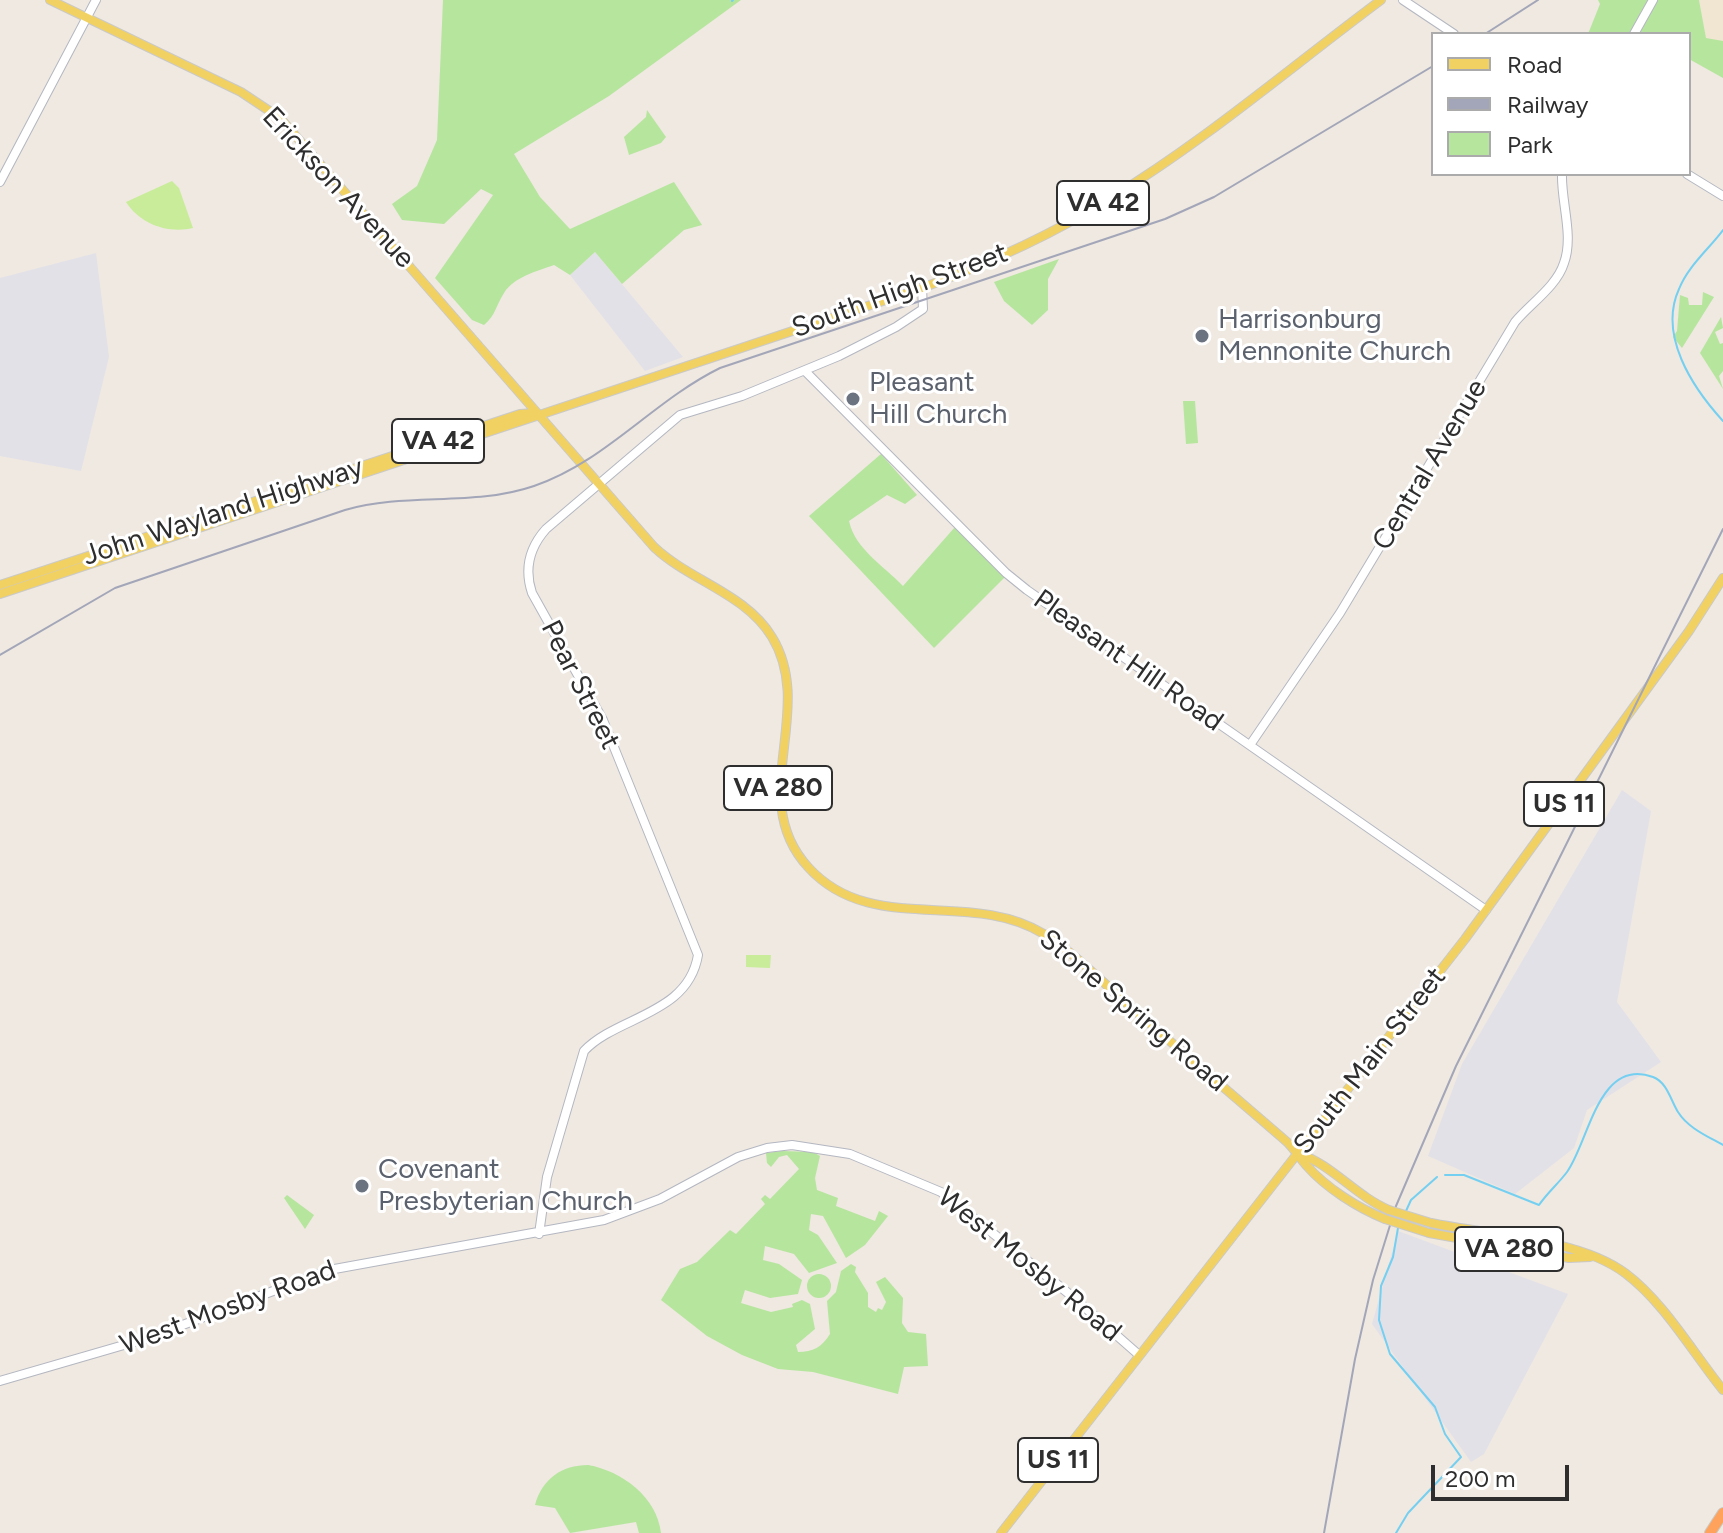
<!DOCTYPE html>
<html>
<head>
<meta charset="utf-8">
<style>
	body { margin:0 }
	#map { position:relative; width:1723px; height:1533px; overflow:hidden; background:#efe9e1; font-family:Figtree,sans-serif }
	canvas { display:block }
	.legend { position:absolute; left:1431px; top:32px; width:260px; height:144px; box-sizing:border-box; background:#fff; border:2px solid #ababab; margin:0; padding:10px 14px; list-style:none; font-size:24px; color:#2e2e2e }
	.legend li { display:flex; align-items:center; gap:16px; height:40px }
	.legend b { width:40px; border:2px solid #ababab }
	.scale { position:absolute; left:1431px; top:1465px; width:138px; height:36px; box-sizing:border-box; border:4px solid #2e2e2e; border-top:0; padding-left:10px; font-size:24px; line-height:28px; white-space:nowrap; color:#2e2e2e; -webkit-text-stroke:6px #fff; paint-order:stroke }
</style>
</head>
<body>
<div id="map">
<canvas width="1723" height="1533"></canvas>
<ul class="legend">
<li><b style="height:10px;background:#f2d163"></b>Road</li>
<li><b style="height:10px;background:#a3a6b8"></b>Railway</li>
<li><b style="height:22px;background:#b6e59e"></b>Park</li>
</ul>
<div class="scale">200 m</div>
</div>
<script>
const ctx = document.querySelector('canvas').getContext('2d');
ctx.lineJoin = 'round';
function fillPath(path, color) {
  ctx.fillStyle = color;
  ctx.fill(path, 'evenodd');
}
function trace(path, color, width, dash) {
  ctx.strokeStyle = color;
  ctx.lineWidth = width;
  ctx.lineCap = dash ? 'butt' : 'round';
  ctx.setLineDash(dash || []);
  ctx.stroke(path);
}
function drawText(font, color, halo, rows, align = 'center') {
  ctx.font = font + ' Figtree,sans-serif';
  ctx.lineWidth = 6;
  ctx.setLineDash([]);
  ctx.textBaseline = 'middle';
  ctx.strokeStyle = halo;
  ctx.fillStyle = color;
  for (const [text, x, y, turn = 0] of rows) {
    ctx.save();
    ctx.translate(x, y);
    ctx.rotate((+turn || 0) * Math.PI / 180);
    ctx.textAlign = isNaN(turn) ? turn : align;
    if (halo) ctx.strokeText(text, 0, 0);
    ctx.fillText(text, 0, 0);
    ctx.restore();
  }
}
const industrial = new Path2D(`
	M595,252L683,357L645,371L570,275Z
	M96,253L109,357L81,471L0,456V278Z
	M1622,790L1651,811L1617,1002L1661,1062L1587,1110L1574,1148L1515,1194L1428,1156L1462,1064Z
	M1398,1231L1568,1294L1484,1454L1471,1462L1372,1324Z`);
const education = new Path2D(`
	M1699,0H1723V42L1706,38Z`);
const green = new Path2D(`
	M443,0H741L609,96L514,154L540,197L570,229L674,182L702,225L684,230L622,284L595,252L570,275L554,265C537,271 514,277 504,293C496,305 496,315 484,325L472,320L435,278L493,195L481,189L444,224L402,220L392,204L417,186L437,140Z
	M1598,0H1699L1706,38L1723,41V78L1689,59V34H1588L1600,4Z
	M647,110L666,137L661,143L629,155L624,137L646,117Z
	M1059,259L1048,279V310L1032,325L1004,301L994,282Z
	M1703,292L1714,297L1682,348L1673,337L1677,331L1680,295L1688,298L1689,305H1702Z
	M1721,317L1723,328L1715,332L1720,344L1723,343V371L1719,376L1723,389L1700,353Z
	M1195,401L1198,443L1186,444L1183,401Z
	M881,454L917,495L905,504L887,495L849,521C855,549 884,566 903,586L955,527L1005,577L934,648L809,516Z
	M782,1151L813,1152L820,1156L815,1178L817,1190L838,1198L836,1206L875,1221L879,1211L888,1216L865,1245L846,1258L823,1216L811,1214L809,1230L818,1235L837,1263L809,1273L794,1254L765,1246L763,1260L779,1264L802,1280L798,1294L770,1298L745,1290L741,1303L771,1312L793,1307L792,1304L802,1300L810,1304L815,1329L796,1345L798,1352C813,1352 822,1347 830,1334L827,1301L836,1292L841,1271L851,1264L856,1267L855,1272L868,1293V1307L876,1312L878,1308L882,1310L886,1302L876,1282L885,1277L903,1298L902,1323L908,1332L926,1334L928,1366L904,1367L898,1394L813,1372L778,1369L742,1355L707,1336L661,1300L680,1269L697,1262L730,1230L736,1234L765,1204L761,1199L765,1195L770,1199L799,1169L787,1155L779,1157L771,1167L767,1163L766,1153Z
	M287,1195L314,1215L305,1229L284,1198Z
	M807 1286a12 12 0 1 1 24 0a12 12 0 1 1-24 0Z
	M588,1465C622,1471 657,1497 661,1533H639L636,1522L570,1533L555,1508L535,1505C542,1479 562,1465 588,1465Z`);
const pitch = new Path2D(`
	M172,181L179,188L193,228C168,234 140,224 126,202Z
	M746,955H771L770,968L746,967Z`);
const stream = new Path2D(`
	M732,1L733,0
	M1723,230C1709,249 1688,266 1679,289C1658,335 1692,387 1723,421
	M1445,1175H1464L1539,1205C1548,1192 1558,1184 1567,1172C1589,1142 1598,1057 1653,1077C1667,1082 1671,1101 1678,1112C1688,1128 1707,1136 1723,1145
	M1406,1211L1411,1200L1437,1177
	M1396,1533L1408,1513L1461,1457L1445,1434L1435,1407L1390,1354L1379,1320L1381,1286L1393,1257L1398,1228`);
const secondary = new Path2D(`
	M1403,0L1454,34
	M1634,34L1653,0
	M1687,174L1723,196
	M0,182L96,0
	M805,371L1006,573L1027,590L1486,910
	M1250,745L1340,613L1515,322C1530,304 1557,286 1564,263C1574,236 1561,202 1562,174
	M539,1234L547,1177L584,1051C617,1016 688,1015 698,955L603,720L532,593C524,569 530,547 546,529L680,415L742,396L839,356L896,327L923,309L922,288
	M0,1381L148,1338L329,1270L604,1220L660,1199L738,1157L767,1148L792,1145L850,1154L941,1192L1073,1297L1139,1355`);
const primary = new Path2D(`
	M50,0L241,92L280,118L654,547C690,581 745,593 772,637C817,711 745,798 808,867C871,937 969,888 1044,934C1076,954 1103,983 1132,1008C1183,1053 1235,1097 1287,1142C1295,1150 1299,1157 1306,1165C1326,1188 1358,1208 1385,1219
	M0,585L520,414L534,413
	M0,594L922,288C987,264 1050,236 1109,199C1205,141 1291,67 1381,0
	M1300,1154C1332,1165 1356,1196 1389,1210
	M1431,1223C1489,1235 1578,1238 1625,1273C1664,1302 1693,1353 1723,1390
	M1429,1233L1569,1258L1590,1257
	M1001,1533L1465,939L1689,631L1723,578`);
const highway = new Path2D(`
	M1710,1533L1723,1513`);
const rail = new Path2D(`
	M1485,34L1538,0
	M0,655L115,588L345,510C407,492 473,507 534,486C605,462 653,401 720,368L1165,219L1214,197L1433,66
	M1324,1533L1355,1359L1373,1280L1396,1206L1456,1066L1723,529`);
const primaryBridge = new Path2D(`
	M1389,1210L1431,1223
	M1385,1219L1429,1233`);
const markers = [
	[1202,336,8,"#6b7280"],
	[853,399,8,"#6b7280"],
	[362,1186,8,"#6b7280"]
];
const shields = [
	[1103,203,92],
	[438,441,92],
	[778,788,108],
	[1564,804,80],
	[1509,1249,108],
	[1058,1460,80]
];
const shieldNames = [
	["VA 42",1103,203],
	["VA 42",438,441],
	["VA 280",778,788],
	["US 11",1564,804],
	["VA 280",1509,1249],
	["US 11",1058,1460]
];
const streetNames = [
	["Erickson Avenue",338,188,47],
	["South High Street",900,291,-20],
	["Central Avenue",1430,465,-59],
	["John Wayland Highway",223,512,-18],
	["Pleasant Hill Road",1128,661,35],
	["Pear Street",580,685,63],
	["Stone Spring Road",1133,1011,40],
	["South Main Street",1370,1061,-52],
	["West Mosby Road",1029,1265,39],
	["West Mosby Road",228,1308,-20]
];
const worshipNames = [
	["Harrisonburg",1218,320],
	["Mennonite Church",1218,352],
	["Pleasant",869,383],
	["Hill Church",869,415],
	["Covenant",378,1170],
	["Presbyterian Church",378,1202]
];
fillPath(industrial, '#e3e1e8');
fillPath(education, '#f0e6d1');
fillPath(green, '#b6e59e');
fillPath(pitch, '#c9ec9a');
trace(stream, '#75cff0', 2);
trace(secondary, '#b4b7c1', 10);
trace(primary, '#c9c9c9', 10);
trace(highway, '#c9c9c9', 12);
trace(secondary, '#fff', 8);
trace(primary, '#f2d163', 8);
trace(highway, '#ffa35c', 10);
trace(rail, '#a3a6b8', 2);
trace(primaryBridge, '#c9c9c9', 10, []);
trace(primaryBridge, '#f2d163', 8);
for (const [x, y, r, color] of markers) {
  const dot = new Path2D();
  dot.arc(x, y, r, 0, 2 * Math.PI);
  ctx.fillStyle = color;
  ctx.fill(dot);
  trace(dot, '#fff', 3);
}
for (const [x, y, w] of shields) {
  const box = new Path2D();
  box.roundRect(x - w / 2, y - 22, w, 44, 6);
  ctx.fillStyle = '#fff';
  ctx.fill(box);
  trace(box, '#2e2e2e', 2);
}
drawText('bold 26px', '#2e2e2e', null, shieldNames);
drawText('28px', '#2e2e2e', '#fff', streetNames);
drawText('28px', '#5b616d', '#fff', worshipNames, 'left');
</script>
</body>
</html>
